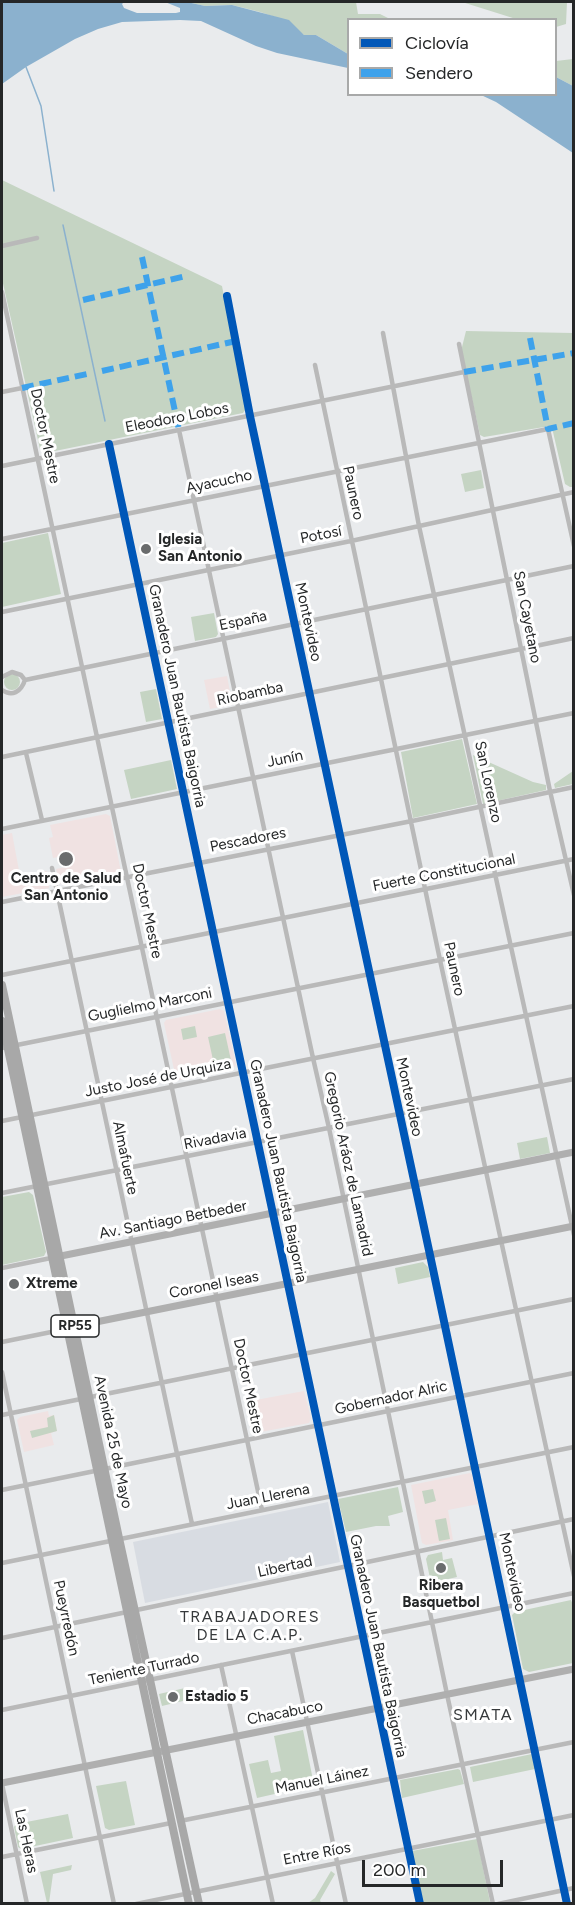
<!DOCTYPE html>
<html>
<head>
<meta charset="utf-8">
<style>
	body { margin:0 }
	#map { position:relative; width:575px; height:1905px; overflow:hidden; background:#e9ebed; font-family:Figtree,sans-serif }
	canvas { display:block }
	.frame { position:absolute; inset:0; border:3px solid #252728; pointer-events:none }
	.legend { position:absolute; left:347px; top:18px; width:210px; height:78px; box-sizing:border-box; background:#fff; border:2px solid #a8a9a9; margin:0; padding:8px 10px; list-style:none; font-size:18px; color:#252728 }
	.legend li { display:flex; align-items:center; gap:12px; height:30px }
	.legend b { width:30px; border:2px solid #a8a9a9 }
	.scale { position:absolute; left:362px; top:1860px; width:141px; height:27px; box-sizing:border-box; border:3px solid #252728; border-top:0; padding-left:8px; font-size:18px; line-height:21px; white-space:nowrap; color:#252728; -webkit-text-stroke:4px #fff; paint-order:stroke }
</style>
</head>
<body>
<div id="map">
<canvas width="575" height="1905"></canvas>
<div class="frame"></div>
<ul class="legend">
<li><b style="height:8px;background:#0057b8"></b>Ciclovía</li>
<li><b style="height:8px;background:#3ea2eb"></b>Sendero</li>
</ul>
<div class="scale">200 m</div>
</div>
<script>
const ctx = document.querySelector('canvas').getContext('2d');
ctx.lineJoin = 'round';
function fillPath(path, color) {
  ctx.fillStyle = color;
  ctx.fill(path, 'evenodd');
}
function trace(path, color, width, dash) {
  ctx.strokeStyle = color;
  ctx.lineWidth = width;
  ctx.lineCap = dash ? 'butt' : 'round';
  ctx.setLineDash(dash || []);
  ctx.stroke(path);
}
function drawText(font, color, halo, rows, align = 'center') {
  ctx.font = font + ' Figtree,sans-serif';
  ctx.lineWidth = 6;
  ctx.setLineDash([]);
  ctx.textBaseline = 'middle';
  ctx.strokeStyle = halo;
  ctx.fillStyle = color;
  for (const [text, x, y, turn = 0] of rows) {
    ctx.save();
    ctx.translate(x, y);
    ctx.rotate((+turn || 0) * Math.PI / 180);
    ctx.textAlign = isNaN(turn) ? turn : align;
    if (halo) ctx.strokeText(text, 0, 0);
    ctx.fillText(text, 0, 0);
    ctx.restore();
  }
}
const built = new Path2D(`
	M328,1502L340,1562L145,1603L133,1542Z`);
const education = new Path2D(`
	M227,676L232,702L230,705L210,709L204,680Z
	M106,814L110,816L121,872L63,885L60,883L56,869L70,866V862L74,860L72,854L53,858L49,838L53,837L50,825Z
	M12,833L20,876L47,871L49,888L2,897V835Z
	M220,1009L224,1011L236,1065L233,1069L179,1080L176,1079L164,1023L166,1020Z
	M304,1391L311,1418L309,1423L255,1433L251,1430L245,1402Z
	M48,1411L49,1416L54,1415L57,1431L51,1433L54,1445L24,1452L17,1420L20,1417Z
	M470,1473L472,1475L478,1504L448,1510L453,1540L426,1545L422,1543L411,1485Z`);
const green = new Path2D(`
	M187,2H356L358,14H380L390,19L348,20V54L316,35H304L275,17L260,12L232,5L205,6Z
	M462,2H567L566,24L556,27V20L516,19Z
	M573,59V86L556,77V61Z
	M2,180L222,286L246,409L243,413L45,453L40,449L2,279Z
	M466,331L573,333V487H570L565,484L553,432L550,426L484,437L480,435L462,354V347Z
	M481,470L484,488L465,492L461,474Z
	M48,533L61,594L2,607V543Z
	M214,613L218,634L216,637L195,641L191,617Z
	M4 682a8 8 0 1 1 16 0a8 8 0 1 1-16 0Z
	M156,689L162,719L146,722L140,692Z
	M462,739L477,804L413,818L401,752Z
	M473,755L533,782L546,785V790L483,804Z
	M171,760L177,789L131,799L124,770Z
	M573,771V784L555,788L554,784Z
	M195,1026L197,1037L183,1040L181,1029Z
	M225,1033L232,1065L215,1069L208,1037Z
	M547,1137L550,1153L520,1159L517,1143Z
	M29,1192L33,1195L46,1252L44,1256L2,1265V1197Z
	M423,1262L428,1267L430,1277L398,1284L395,1268Z
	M54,1415L57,1431L32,1438L30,1431L48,1427L47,1418Z
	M398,1487L403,1512L388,1516L390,1526H376L346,1532L338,1499Z
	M433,1489L436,1501L425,1504L422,1491Z
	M446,1518L450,1539L439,1541L435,1520Z
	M442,1552L443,1560L452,1558L457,1577L431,1583L426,1559L428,1555Z
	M571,1600L574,1607L573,1663L529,1672L523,1669L512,1615L515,1612Z
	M185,1688L187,1700L162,1706L159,1694Z
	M303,1730L314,1785L257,1798L249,1764L268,1760L271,1773L281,1771L274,1736Z
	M532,1754L535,1769L473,1782L470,1767Z
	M458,1769L460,1770L464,1784L402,1798L400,1780Z
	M126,1781L135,1825L109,1830L105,1828L96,1786Z
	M68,1814L73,1838L21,1849L18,1847L14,1827L16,1824Z
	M477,1839L490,1902L423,1903L412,1851Z
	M72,1865L71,1870L53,1874L49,1903H47L40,1872Z
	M331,1871L335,1874L320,1900L321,1903H308L315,1898Z`);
const water = new Path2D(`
	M2,2H124L122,4L124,8L137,13H176L180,12V8L165,2H187L205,6L232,5L289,20L304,35H316L348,54V68L277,53L256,46L201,21L180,20L122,22L98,29L75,39L26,67L2,84Z
	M556,77L573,86V153L496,102L481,95L556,94Z`);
const stream = new Path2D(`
	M26,67L41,106L54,191
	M63,225L105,421`);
const street = new Path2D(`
	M2,246L37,238
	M2,292L262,1510
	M227,296L250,416L430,1255L567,1904
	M383,333L419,526L574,1235
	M459,344L550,791L574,895
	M315,365L440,960L574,1576
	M2,392L22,388
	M179,430L313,1058L329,1128L448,1699L493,1904
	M109,444L420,1904
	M2,466L464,372
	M2,539L548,429L574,546
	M2,612L351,541L574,492
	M2,677L12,672L21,675L25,680
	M25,680L574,566
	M2,690C12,697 21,692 25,680
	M26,753L42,820
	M2,757L574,638
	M2,829L574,713
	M52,868L192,1524
	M2,902L417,820L574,787
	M2,975L574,859
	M2,1048L574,933
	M2,1121L574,1006
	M2,1193L574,1079
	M2,1268L51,1258
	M2,1342L66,1329
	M2,1372L114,1904
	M2,1415L574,1299
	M2,1490L574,1373
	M2,1563L574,1447
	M2,1638L574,1519
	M292,1651L346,1904
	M221,1665L273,1904
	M2,1710L574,1593
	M2,1784L27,1904
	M180,1821L574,1742
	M2,1857L171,1823
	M136,1904L574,1815
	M498,1904L574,1888`);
const secondary = new Path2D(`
	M56,1257L574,1152
	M71,1327L574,1226
	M2,1783L574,1669`);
const primary = new Path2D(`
	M2,985L119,1538L199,1904
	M2,1021L189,1904`);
const quiet = new Path2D(`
	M142,257L179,430
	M83,300L186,276
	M530,338L548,429L574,423
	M102,371L236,341
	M464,372L574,353
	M22,388L87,374`);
const cycleway = new Path2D(`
	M227,296L250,416L430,1255L567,1904
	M109,444L420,1904`);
const markers = [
	[146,549,6,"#6a6c6d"],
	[66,859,8,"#6a6c6d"],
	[14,1284,6,"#6a6c6d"],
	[441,1568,6,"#6a6c6d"],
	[173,1697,6,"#6a6c6d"]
];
const shields = [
	[75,1326,48]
];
const shieldNames = [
	["RP55",75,1326]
];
const streetNames = [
	["Eleodoro Lobos",177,418,-11],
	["Doctor Mestre",45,436,78],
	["Ayacucho",219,482,-12],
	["Paunero",353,493,78],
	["Potosí",321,535,-11],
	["San Cayetano",527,617,79],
	["España",243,621,-12],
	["Montevideo",308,622,78],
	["Riobamba",250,694,-12],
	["Granadero Juan Bautista Baigorria",177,696,78],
	["Junín",285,759,-12],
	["San Lorenzo",488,782,78],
	["Pescadores",248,840,-11],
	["Fuerte Constitucional",444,873,-11],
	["Doctor Mestre",147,911,78],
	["Paunero",454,969,78],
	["Guglielmo Marconi",150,1005,-11],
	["Justo José de Urquiza",158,1078,-11],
	["Montevideo",409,1097,78],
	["Rivadavia",215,1139,-11],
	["Almafuerte",125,1158,78],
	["Gregorio Aráoz de Lamadrid",348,1164,78],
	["Granadero Juan Bautista Baigorria",278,1171,78],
	["Av. Santiago Betbeder",173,1220,-11],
	["Coronel Iseas",214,1285,-11],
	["Doctor Mestre",248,1386,78],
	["Gobernador Alric",391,1398,-12],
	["Avenida 25 de Mayo",113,1442,78],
	["Juan Llerena",268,1497,-11],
	["Libertad",285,1567,-12],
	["Montevideo",512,1572,78],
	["Pueyrredón",66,1618,78],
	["Granadero Juan Bautista Baigorria",378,1646,78],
	["Teniente Turrado",144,1669,-12],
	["Chacabuco",285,1713,-11],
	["Manuel Láinez",322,1780,-11],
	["Las Heras",26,1841,78],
	["Entre Ríos",317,1854,-11]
];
const poiNames = [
	["Iglesia",158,540],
	["San Antonio",158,557],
	["Centro de Salud",66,879,"center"],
	["San Antonio",66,896,"center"],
	["Xtreme",26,1284],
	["Ribera",441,1586,"center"],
	["Basquetbol",441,1603,"center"],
	["Estadio 5",185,1697]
];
const neighbourhoodNames = [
	["TRABAJADORES",250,1617],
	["DE LA C.A.P.",250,1635],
	["SMATA",483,1715]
];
fillPath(built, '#d8dce2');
fillPath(education, '#f0e2e2');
fillPath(green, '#c5d4c3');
fillPath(water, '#8bb1ce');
trace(stream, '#8bb1ce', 1.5);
trace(street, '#b9b9b9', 4.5);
trace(secondary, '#afafaf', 7);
trace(primary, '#a8a8a8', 8);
trace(quiet, '#3ea2eb', 6, [12, 6]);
trace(cycleway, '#0057b8', 8);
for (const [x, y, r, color] of markers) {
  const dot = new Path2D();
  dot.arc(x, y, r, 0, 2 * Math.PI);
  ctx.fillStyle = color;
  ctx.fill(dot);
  trace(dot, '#fff', 2);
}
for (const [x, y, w] of shields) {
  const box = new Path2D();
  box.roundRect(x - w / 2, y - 11, w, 22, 4.5);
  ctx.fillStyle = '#fff';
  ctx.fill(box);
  trace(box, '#252728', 1.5);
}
drawText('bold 14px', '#252728', null, shieldNames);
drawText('15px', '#252728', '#fff', streetNames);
drawText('bold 15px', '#252728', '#fff', poiNames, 'left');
ctx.letterSpacing = '1.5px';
drawText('16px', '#373a3c', '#fff', neighbourhoodNames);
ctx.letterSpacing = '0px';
</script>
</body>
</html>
